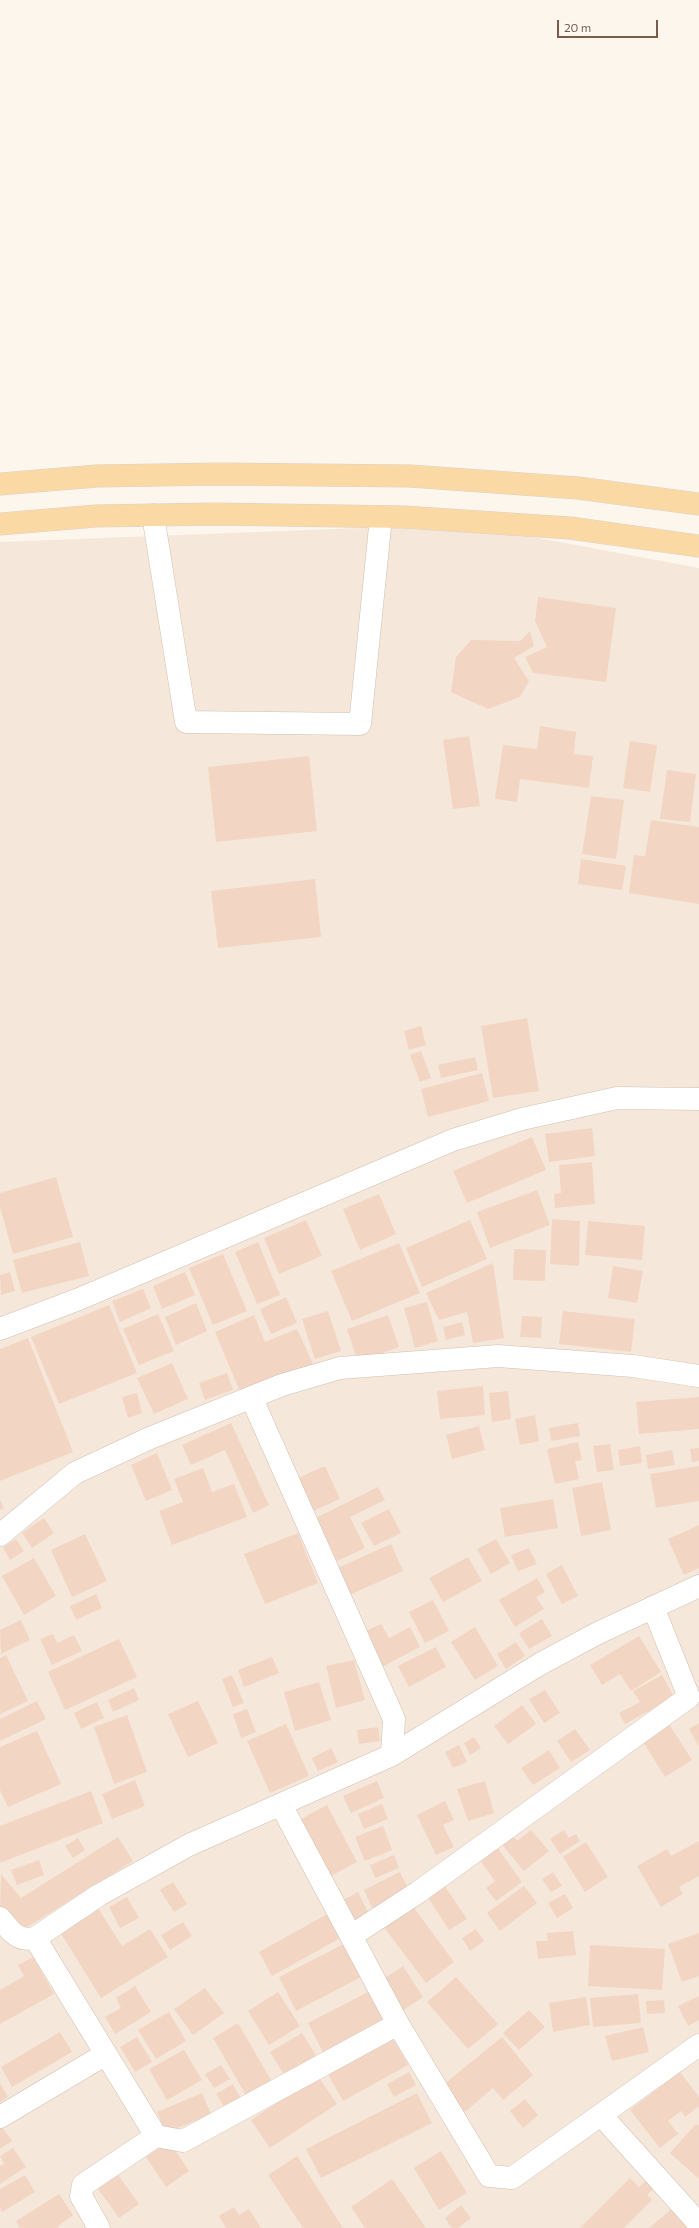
<!DOCTYPE html>
<html>
<head>
<meta charset="utf-8">
<style>
	body { margin:0 }
	#map { position:relative; width:699px; height:2228px; overflow:hidden; background:#fdf6ec; font-family:Commissioner,sans-serif }
	canvas { display:block }
	.scale { position:absolute; left:557px; top:20px; width:101px; height:18px; box-sizing:border-box; border:2px solid #7a5c4d; border-top:0; padding-left:5px; font-size:12px; line-height:14px; white-space:nowrap; color:#7a5c4d; -webkit-text-stroke:3px #fffaf3; paint-order:stroke }
</style>
</head>
<body>
<div id="map">
<canvas width="699" height="2228"></canvas>
<div class="scale">20 m</div>
</div>
<script>
const ctx = document.querySelector('canvas').getContext('2d');
ctx.lineJoin = 'round';
function fillPath(path, color) {
  ctx.fillStyle = color;
  ctx.fill(path, 'evenodd');
}
function trace(path, color, width, dash) {
  ctx.strokeStyle = color;
  ctx.lineWidth = width;
  ctx.lineCap = dash ? 'butt' : 'round';
  ctx.setLineDash(dash || []);
  ctx.stroke(path);
}
const residential = new Path2D(`
	M463,524L699,568V2228H0V542Z`);
const building = new Path2D(`
	M538,597L616,608L606,682L533,673L525,657L547,647L535,621Z
	M530,631L534,646L514,658L529,681L520,697L488,709L451,692L456,657L471,640L520,641Z
	M540,726L576,732L574,754L593,756L589,788L520,779L517,802L495,799L503,745L537,749Z
	M469,736L480,806L453,809L443,740Z
	M630,741L657,745L650,792L623,788Z
	M309,756L317,831L216,842L208,767Z
	M667,770L696,774L690,822L660,819Z
	M591,796L624,800L616,859L582,854Z
	M651,820L699,827V904L629,893L634,855L645,856Z
	M581,859L626,866L622,890L578,884Z
	M315,879L321,937L218,948L211,891Z
	M527,1018L539,1091L493,1098L481,1026Z
	M421,1026L426,1045L409,1050L404,1031Z
	M421,1051L431,1078L420,1082L410,1055Z
	M475,1057L478,1070L441,1078L438,1065Z
	M482,1073L489,1101L428,1117L421,1089Z
	M592,1128L595,1156L549,1162L545,1134Z
	M532,1137L546,1170L467,1203L453,1171Z
	M592,1162L595,1204L555,1208L554,1194L561,1193L559,1165Z
	M56,1177L73,1237L13,1254L0,1207V1193Z
	M537,1190L550,1225L490,1248L477,1212Z
	M379,1194L396,1234L360,1250L343,1209Z
	M552,1219L580,1221L579,1266L550,1264Z
	M306,1220L322,1256L279,1274L264,1238Z
	M470,1220L487,1259L422,1287L406,1248Z
	M588,1221L645,1226L642,1260L585,1255Z
	M80,1242L89,1276L22,1293L13,1260Z
	M258,1242L280,1295L257,1304L235,1252Z
	M399,1243L420,1293L352,1321L331,1271Z
	M514,1249L546,1250L545,1281L513,1280Z
	M223,1254L247,1311L213,1325L189,1268Z
	M493,1263L504,1338L473,1343L467,1312L439,1320L426,1293Z
	M613,1266L643,1271L637,1303L608,1298Z
	M10,1272L15,1291L1,1295L0,1275Z
	M185,1272L195,1295L162,1309L153,1286Z
	M143,1289L151,1308L120,1322L112,1301Z
	M286,1297L297,1323L271,1334L260,1309Z
	M427,1302L438,1341L415,1348L404,1308Z
	M196,1303L207,1331L176,1345L165,1317Z
	M109,1305L137,1373L59,1404L31,1337Z
	M328,1311L341,1351L315,1359L302,1319Z
	M563,1311L635,1319L631,1352L559,1344Z
	M158,1314L174,1351L139,1365L123,1329Z
	M254,1315L265,1342L297,1329L313,1364L241,1394L215,1332Z
	M388,1315L399,1347L358,1362L347,1329Z
	M522,1316L542,1317L541,1338L520,1337Z
	M462,1322L465,1335L446,1340L443,1327Z
	M28,1338L73,1452L0,1481V1349Z
	M172,1363L188,1399L154,1414L137,1378Z
	M227,1373L233,1390L205,1400L199,1383Z
	M483,1386L485,1415L440,1419L437,1391Z
	M508,1391L511,1419L492,1422L489,1393Z
	M137,1393L142,1413L128,1418L122,1397Z
	M699,1397V1429L639,1434L636,1402Z
	M535,1415L539,1441L520,1445L515,1419Z
	M231,1423L269,1505L253,1513L225,1450L191,1465L182,1445Z
	M578,1423L580,1436L551,1441L549,1428Z
	M479,1426L485,1450L452,1459L446,1435Z
	M578,1442L582,1460L575,1461L579,1479L555,1484L547,1449Z
	M610,1444L614,1470L597,1472L593,1446Z
	M640,1446L642,1463L620,1466L618,1450Z
	M699,1448V1461L692,1462L690,1449Z
	M672,1450L675,1465L648,1469L646,1455Z
	M157,1453L172,1490L146,1501L131,1465Z
	M325,1466L340,1499L313,1511L298,1478Z
	M699,1466V1501L656,1508L650,1474Z
	M203,1468L212,1492L234,1484L247,1517L172,1545L159,1511L183,1502L174,1479Z
	M602,1482L611,1530L581,1536L572,1488Z
	M378,1487L385,1500L350,1517L365,1548L337,1561L316,1518Z
	M553,1499L558,1528L505,1537L500,1508Z
	M0,1500L4,1508L0,1510Z
	M389,1509L401,1533L374,1546L361,1523Z
	M44,1518L54,1533L32,1548L22,1533Z
	M699,1525V1568L684,1575L668,1539Z
	M298,1533L318,1583L265,1604L244,1554Z
	M85,1534L107,1581L72,1597L51,1550Z
	M16,1539L24,1551L10,1560L3,1547Z
	M496,1539L510,1563L491,1574L477,1549Z
	M391,1544L403,1571L347,1596L335,1569Z
	M529,1548L537,1564L518,1571L511,1555Z
	M468,1557L482,1581L443,1602L429,1578Z
	M34,1558L56,1596L24,1615L2,1576Z
	M562,1565L578,1596L562,1604L546,1574Z
	M537,1578L545,1592L536,1597L544,1609L515,1627L499,1600Z
	M96,1594L102,1608L76,1620L70,1606Z
	M433,1600L449,1631L425,1643L409,1612Z
	M542,1619L552,1636L529,1649L519,1633Z
	M21,1620L30,1640L1,1654L0,1630Z
	M381,1624L389,1638L410,1627L420,1647L380,1668L362,1633Z
	M475,1627L498,1666L475,1680L451,1642Z
	M53,1634L57,1643L74,1635L82,1651L52,1665L40,1639Z
	M639,1636L661,1672L631,1691L620,1674L602,1685L590,1665Z
	M119,1639L137,1677L65,1710L48,1672Z
	M516,1642L525,1656L506,1669L497,1654Z
	M436,1647L446,1667L409,1687L398,1666Z
	M6,1655L28,1701L0,1714V1658Z
	M272,1657L279,1673L244,1687L238,1670Z
	M354,1660L365,1700L336,1708L326,1666Z
	M232,1675L244,1703L233,1707L222,1679Z
	M662,1675L674,1697L625,1724L619,1713L640,1702L633,1691Z
	M319,1682L331,1720L295,1731L284,1692Z
	M134,1688L139,1700L113,1712L108,1700Z
	M545,1690L560,1713L544,1723L529,1699Z
	M37,1701L46,1719L0,1741V1719Z
	M198,1701L218,1743L188,1757L168,1714Z
	M97,1702L104,1718L81,1729L74,1713Z
	M522,1705L536,1724L508,1744L494,1726Z
	M247,1709L256,1732L241,1738L233,1714Z
	M127,1715L147,1772L114,1784L94,1727Z
	M667,1721L692,1760L665,1777L640,1737Z
	M699,1723V1747L689,1729Z
	M286,1724L309,1776L270,1793L247,1741Z
	M378,1727L380,1741L359,1744L357,1730Z
	M575,1729L590,1750L571,1762L557,1741Z
	M37,1731L61,1784L8,1807L0,1790V1747Z
	M474,1737L481,1748L470,1755L464,1743Z
	M459,1745L467,1762L453,1768L445,1752Z
	M331,1748L338,1762L318,1771L312,1758Z
	M549,1750L560,1768L533,1785L521,1768Z
	M135,1780L145,1806L112,1819L102,1794Z
	M377,1781L384,1798L351,1813L343,1796Z
	M485,1781L494,1813L468,1821L457,1789Z
	M91,1791L103,1823L0,1863V1826Z
	M445,1801L454,1820L443,1825L454,1847L436,1855L417,1815Z
	M382,1804L388,1819L364,1829L358,1814Z
	M327,1805L357,1862L331,1876L301,1819Z
	M383,1826L392,1850L365,1861L355,1837Z
	M531,1830L549,1851L524,1871L499,1841L510,1833L517,1841Z
	M564,1830L569,1838L576,1834L580,1841L560,1854L550,1839Z
	M118,1837L133,1861L19,1932L0,1910L1,1874L21,1898Z
	M78,1838L85,1850L73,1858L65,1846Z
	M699,1841V1876L679,1887L683,1894L661,1907L637,1866L667,1849L671,1856Z
	M586,1842L608,1877L585,1892L563,1857Z
	M494,1843L522,1882L496,1901L486,1888L495,1881L476,1855Z
	M394,1855L399,1868L375,1878L370,1865Z
	M39,1860L44,1875L17,1885L11,1870Z
	M400,1872L411,1895L374,1912L364,1890Z
	M553,1872L562,1886L551,1892L542,1879Z
	M173,1882L187,1904L174,1912L160,1890Z
	M444,1885L467,1919L449,1930L427,1896Z
	M524,1886L537,1903L500,1931L487,1913Z
	M358,1892L370,1916L350,1925L339,1902Z
	M565,1894L573,1908L557,1918L548,1903Z
	M127,1897L139,1918L120,1928L109,1907Z
	M408,1900L454,1962L426,1983L380,1922Z
	M98,1908L122,1946L150,1929L168,1957L101,1998L60,1932Z
	M331,1912L344,1936L272,1976L259,1952Z
	M183,1922L192,1936L170,1950L161,1935Z
	M476,1929L484,1941L470,1951L462,1938Z
	M573,1931L576,1955L538,1959L536,1941H548L547,1933Z
	M699,1933V1976L682,1982L668,1944Z
	M346,1943L363,1976L296,2011L279,1977Z
	M590,1945L665,1949L662,1990L588,1986Z
	M33,1957L54,1994L0,2024V1990L24,1976L18,1965Z
	M403,1966L423,1997L402,2011L382,1980Z
	M456,1977L498,2024L468,2049L427,2002Z
	M135,1986L151,2012L115,2034L105,2017L121,2008L116,1998Z
	M205,1988L224,2013L193,2035L174,2009Z
	M370,1991L387,2023L325,2056L308,2023Z
	M278,1992L300,2026L269,2045L248,2011Z
	M638,1994L641,2023L593,2027L590,1998Z
	M699,1996V2020L688,2026L678,2006Z
	M586,1997L590,2025L553,2032L549,2003Z
	M664,2000L665,2013L647,2014L646,2001Z
	M529,2010L545,2027L519,2050L503,2033Z
	M169,2012L186,2041L156,2059L138,2030Z
	M238,2023L272,2082L247,2097L213,2038Z
	M643,2027L649,2052L612,2061L605,2036Z
	M60,2032L72,2052L12,2087L1,2067Z
	M302,2033L320,2062L288,2081L270,2052Z
	M390,2034L408,2065L343,2101L325,2069Z
	M137,2037L152,2062L135,2072L120,2047Z
	M502,2037L533,2075L503,2100L493,2088L465,2112L443,2085Z
	M184,2050L202,2080L167,2100L149,2069Z
	M221,2065L230,2079L214,2088L205,2074Z
	M409,2072L416,2085L394,2097L387,2084Z
	M680,2072L699,2097V2106L685,2117L681,2111L668,2121L678,2134L660,2148L630,2110Z
	M318,2076L337,2104L270,2148L251,2120Z
	M0,2083L8,2097L0,2102Z
	M233,2084L242,2101L226,2110L216,2094Z
	M202,2093L211,2114L166,2133L157,2112Z
	M417,2093L432,2123L321,2178L306,2149Z
	M525,2099L538,2115L523,2128L510,2111Z
	M696,2124L699,2126V2179L670,2153Z
	M2,2127L12,2141L0,2149V2128Z
	M169,2141L189,2171L166,2187L146,2157Z
	M13,2148L26,2167L0,2184V2166L4,2164L0,2156Z
	M441,2151L467,2193L439,2210L414,2168Z
	M297,2156L343,2228H303L268,2175Z
	M116,2172L139,2204L119,2218L96,2186Z
	M25,2175L35,2192L2,2212L0,2208V2189Z
	M630,2178L639,2187L646,2181L653,2189L647,2195L652,2200L624,2228H580Z
	M392,2179L426,2228H365L351,2207Z
	M59,2194L73,2215L58,2226L59,2228H20L16,2221Z
	M461,2205L471,2218L458,2228H452L445,2218Z
	M234,2207L239,2215L249,2209L261,2228H226L219,2216Z
	M673,2208L691,2228H649Z`);
const minor = new Path2D(`
	M153,515L186,722L360,724L381,517
	M0,1329L79,1299L453,1140L522,1119L617,1098L699,1099
	M252,1399L394,1719L392,1755
	M0,1535L75,1473L150,1438L282,1385L340,1368L498,1356L633,1366L699,1376
	M281,1805L398,2024L489,2176L512,2178L699,2045
	M0,1918C11,1931 17,1942 35,1938L99,1895L189,1845L392,1755L540,1664L598,1633L699,1586
	M351,1936L417,1893L689,1697L653,1607
	M35,1938L156,2136L183,2141L398,2024
	M602,2116L699,2224
	M0,2117L106,2054
	M99,2228L81,2196L83,2185L156,2136`);
const major = new Path2D(`
	M0,484L97,476L219,474L410,476L578,488L699,504
	M0,524L96,516L215,514L404,517L570,528L699,546`);
fillPath(residential, '#f5e8da');
fillPath(building, '#f3d5c3');
trace(minor, '#d1beb0', 23);
trace(major, '#dad1cd', 23);
trace(minor, '#fff', 22);
trace(major, '#fbd9a5', 22);
</script>
</body>
</html>
